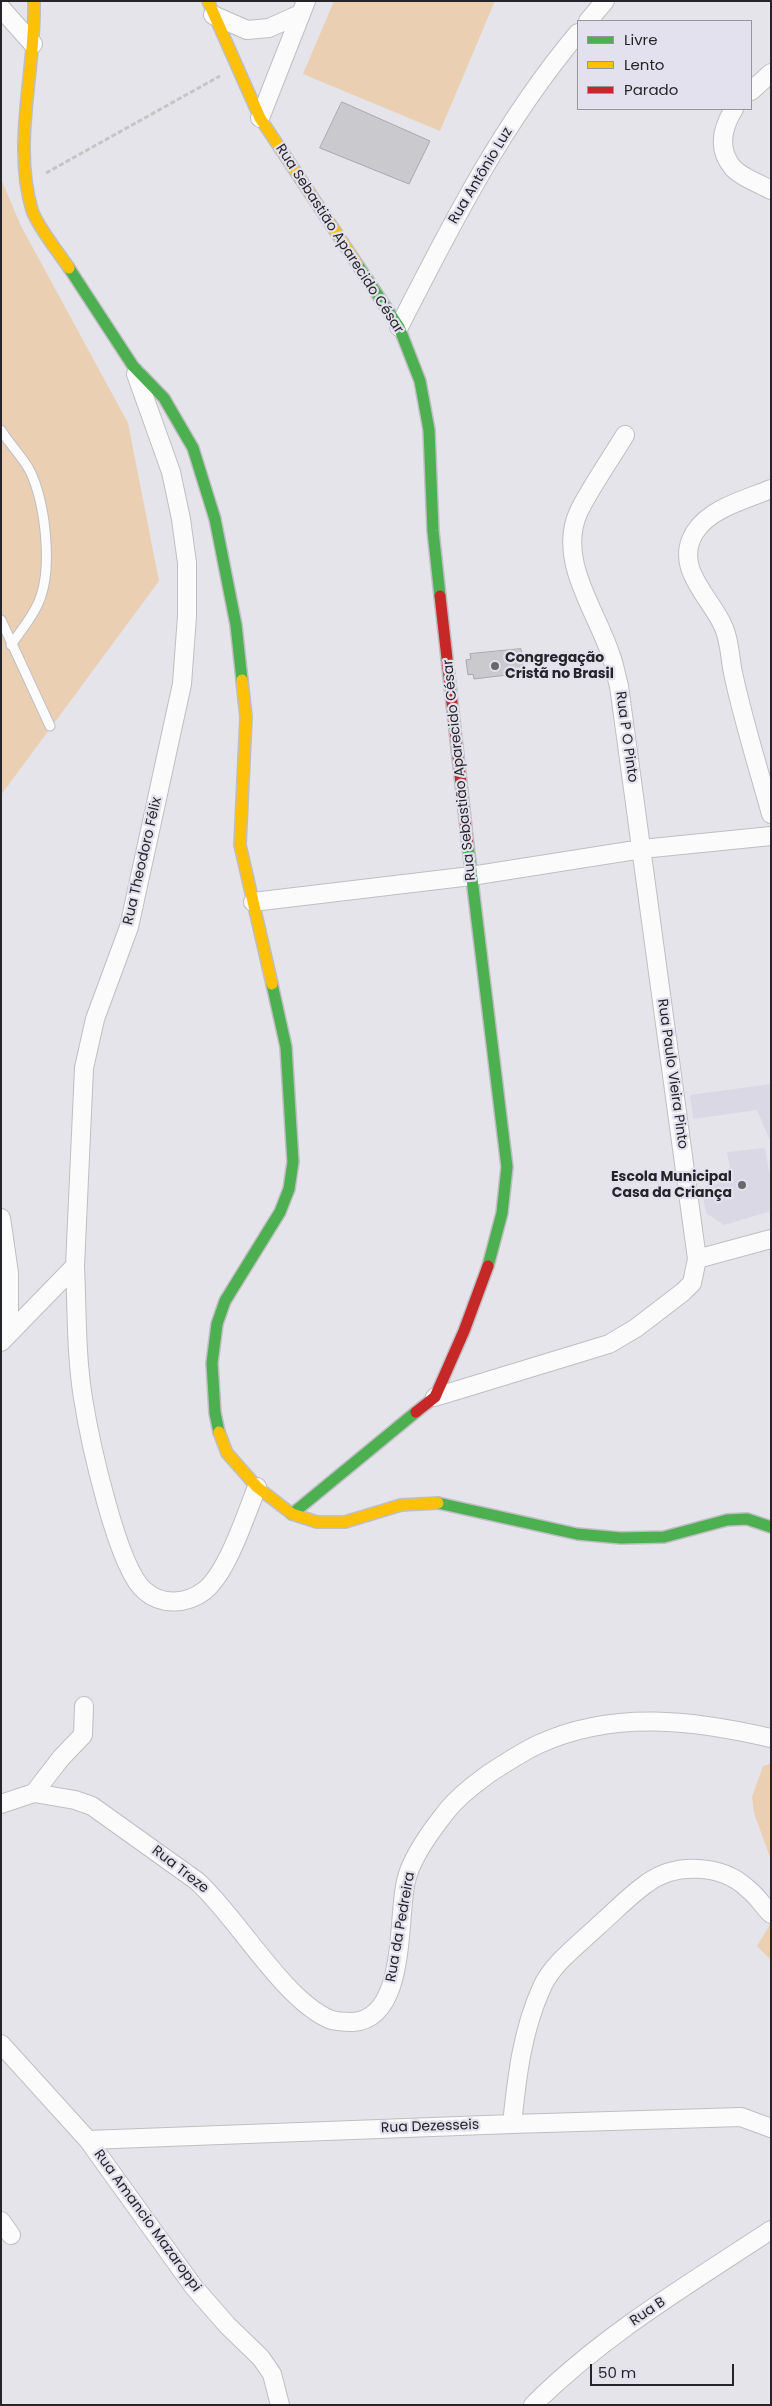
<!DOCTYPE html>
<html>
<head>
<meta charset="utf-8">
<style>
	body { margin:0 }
	#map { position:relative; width:772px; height:2406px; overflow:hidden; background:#e5e4ea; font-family:Poppins,sans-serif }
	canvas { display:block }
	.frame { position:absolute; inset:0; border:2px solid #252529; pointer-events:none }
	.legend { position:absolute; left:577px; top:20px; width:175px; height:90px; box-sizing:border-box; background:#e3e1ed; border:1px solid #97969f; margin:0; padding:6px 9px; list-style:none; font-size:15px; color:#252529 }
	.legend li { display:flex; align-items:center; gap:10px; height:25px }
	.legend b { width:25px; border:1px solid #97969f }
	.scale { position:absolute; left:590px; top:2364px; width:144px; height:22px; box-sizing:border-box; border:2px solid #252529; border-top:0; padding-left:6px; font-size:15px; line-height:18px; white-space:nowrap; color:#252529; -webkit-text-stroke:4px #e3e1ed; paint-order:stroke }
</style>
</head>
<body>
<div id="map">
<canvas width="772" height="2406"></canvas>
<div class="frame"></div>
<ul class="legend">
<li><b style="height:6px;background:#4caf50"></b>Livre</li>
<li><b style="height:6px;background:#ffc107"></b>Lento</li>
<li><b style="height:6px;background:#c62828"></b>Parado</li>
</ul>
<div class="scale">50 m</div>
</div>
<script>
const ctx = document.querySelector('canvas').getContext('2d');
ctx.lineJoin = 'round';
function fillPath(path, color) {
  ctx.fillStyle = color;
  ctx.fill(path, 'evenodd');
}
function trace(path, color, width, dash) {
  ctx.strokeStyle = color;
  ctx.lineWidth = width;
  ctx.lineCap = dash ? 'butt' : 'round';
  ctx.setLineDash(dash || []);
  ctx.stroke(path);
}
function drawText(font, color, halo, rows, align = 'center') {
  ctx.font = font + ' Poppins,sans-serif';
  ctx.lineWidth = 4.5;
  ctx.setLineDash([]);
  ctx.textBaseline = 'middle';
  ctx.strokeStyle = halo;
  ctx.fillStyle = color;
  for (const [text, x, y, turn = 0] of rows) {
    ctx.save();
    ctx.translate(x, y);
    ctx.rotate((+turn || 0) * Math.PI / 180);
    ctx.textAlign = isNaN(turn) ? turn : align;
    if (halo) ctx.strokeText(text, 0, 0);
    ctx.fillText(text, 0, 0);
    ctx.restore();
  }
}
const built = new Path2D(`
	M771,1084V1143L757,1110L693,1119L690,1095Z
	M765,1148L771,1182V1211L724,1225L706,1213L701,1188L732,1180L727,1152Z`);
const green = new Path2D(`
	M334,1H495L440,131L303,74Z
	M1,179L21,226L128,423L159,581L1,795Z
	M771,1764V1860L754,1813L752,1797L763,1766Z
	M771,1923V1960L757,1946Z`);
const building = new Path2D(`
	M342,102L430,141L409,184L320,148Z
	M521,649L524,673L474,679L473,674L468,675L466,660L471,659L470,654Z`);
const path = new Path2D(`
	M46,173L220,76`);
const lane = new Path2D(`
	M1,430C10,445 22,456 30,471C45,502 52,563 41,596C35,614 22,629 11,645
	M1,620L50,726`);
const street = new Path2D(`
	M1,8L33,44
	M213,15L247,30L269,28L300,14
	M588,21L605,1
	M751,91L771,73
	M734,109C722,128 717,149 733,168C741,177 760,184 771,190
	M260,118L306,1
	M399,327C451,225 503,122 578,33
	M771,489C747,499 710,508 695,532C672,568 712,598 724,628C730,642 730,659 733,673C743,720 758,767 771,814
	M253,902L471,876L642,849L771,836
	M1,1218L9,1273V1334
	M697,1259L771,1239
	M75,1266C77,1310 76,1355 83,1398C89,1436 117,1569 145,1591C162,1606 187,1604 204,1591C227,1574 246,1514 257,1487
	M1,1342L75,1266L84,1068L95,1019L129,927L182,684L187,616V563L181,519L171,472L136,374
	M435,1397L609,1344L636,1328L683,1292L692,1283L697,1259L619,686C616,676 615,666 611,656C597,611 556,560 579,511C592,485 610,460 625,435
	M34,1793L61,1758L83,1735L84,1706
	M1,1804L34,1793L75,1800L92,1806L197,1881C237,1917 283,1999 329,2019C336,2022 346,2022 353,2022C407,2018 397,1920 406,1881C411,1859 428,1835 442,1817C457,1796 485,1775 507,1762C517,1756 528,1749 539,1744C614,1710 693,1720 771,1738
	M1,2044L88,2140L193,2286L227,2325L261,2358L272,2374L280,2405
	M512,2124C517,2076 522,2031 542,1987C552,1964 580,1943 598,1926C614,1912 629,1896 646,1884C675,1862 722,1864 748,1889C757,1896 763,1906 771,1914
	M88,2140L512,2124L741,2117L771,2128
	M1,2221L11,2235
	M533,2405C603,2335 689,2284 771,2230`);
const fast = new Path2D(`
	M357,264L399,327L420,381L429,430L433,531L440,596
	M69,268L133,366L164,398L193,448L215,519L236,625L242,680
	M468,846L507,1167L502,1213L488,1266
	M219,1432L215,1413L212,1363L217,1324L225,1301L280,1212L289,1189L293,1162L286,1047L272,984
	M438,1503L577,1534L621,1538L664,1537L727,1520L747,1519L771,1527
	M292,1514L416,1412`);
const slow = new Path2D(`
	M34,1C36,69 12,143 32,210C37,226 59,253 69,268
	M208,1L260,118L357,264
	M242,680L246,717L240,845L272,984
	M219,1432L227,1453L257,1487L292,1514L317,1522H345L401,1505L438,1503`);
const jam = new Path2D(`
	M440,596L468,846
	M416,1412L435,1397L464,1331L488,1266`);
const markers = [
	[495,666,5,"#68686d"],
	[742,1185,5,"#68686d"]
];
const streetNames = [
	["Rua Antônio Luz",481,176,-59],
	["Rua Sebastião Aparecido César",339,239,57],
	["Rua P O Pinto",626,737,82],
	["Rua Sebastião Aparecido César",460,770,-96],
	["Rua Theodoro Félix",143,861,-77],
	["Rua Paulo Vieira Pinto",672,1074,82],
	["Rua Treze",180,1870,38],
	["Rua da Pedreira",401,1927,-80],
	["Rua Dezesseis",430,2127,-2],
	["Rua Amancio Mazaroppi",147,2221,54],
	["Rua B",648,2312,-34]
];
const poiNames = [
	["Congregação",505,658],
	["Cristã no Brasil",505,674],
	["Escola Municipal",732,1177,"right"],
	["Casa da Criança",732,1193,"right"]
];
fillPath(built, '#dad8e5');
fillPath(green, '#eacfb2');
fillPath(building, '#cac9ce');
trace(building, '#a8a8ac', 1);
trace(lane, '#bfbec3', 11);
trace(street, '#bfbec3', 20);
trace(fast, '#bfbec3', 14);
trace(slow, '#bfbec3', 14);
trace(jam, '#bfbec3', 14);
trace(path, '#c5c5c6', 3, [5, 2.5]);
trace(lane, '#fbfbfc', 9);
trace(street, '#fbfbfc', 18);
trace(fast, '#4caf50', 11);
trace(slow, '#ffc107', 11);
trace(jam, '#c62828', 11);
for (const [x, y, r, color] of markers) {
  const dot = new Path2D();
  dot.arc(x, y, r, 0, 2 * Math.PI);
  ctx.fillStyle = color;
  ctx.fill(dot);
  trace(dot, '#e3e1ed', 2);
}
drawText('14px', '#252529', '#e3e1ed', streetNames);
drawText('bold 14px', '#252529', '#e3e1ed', poiNames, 'left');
</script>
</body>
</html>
